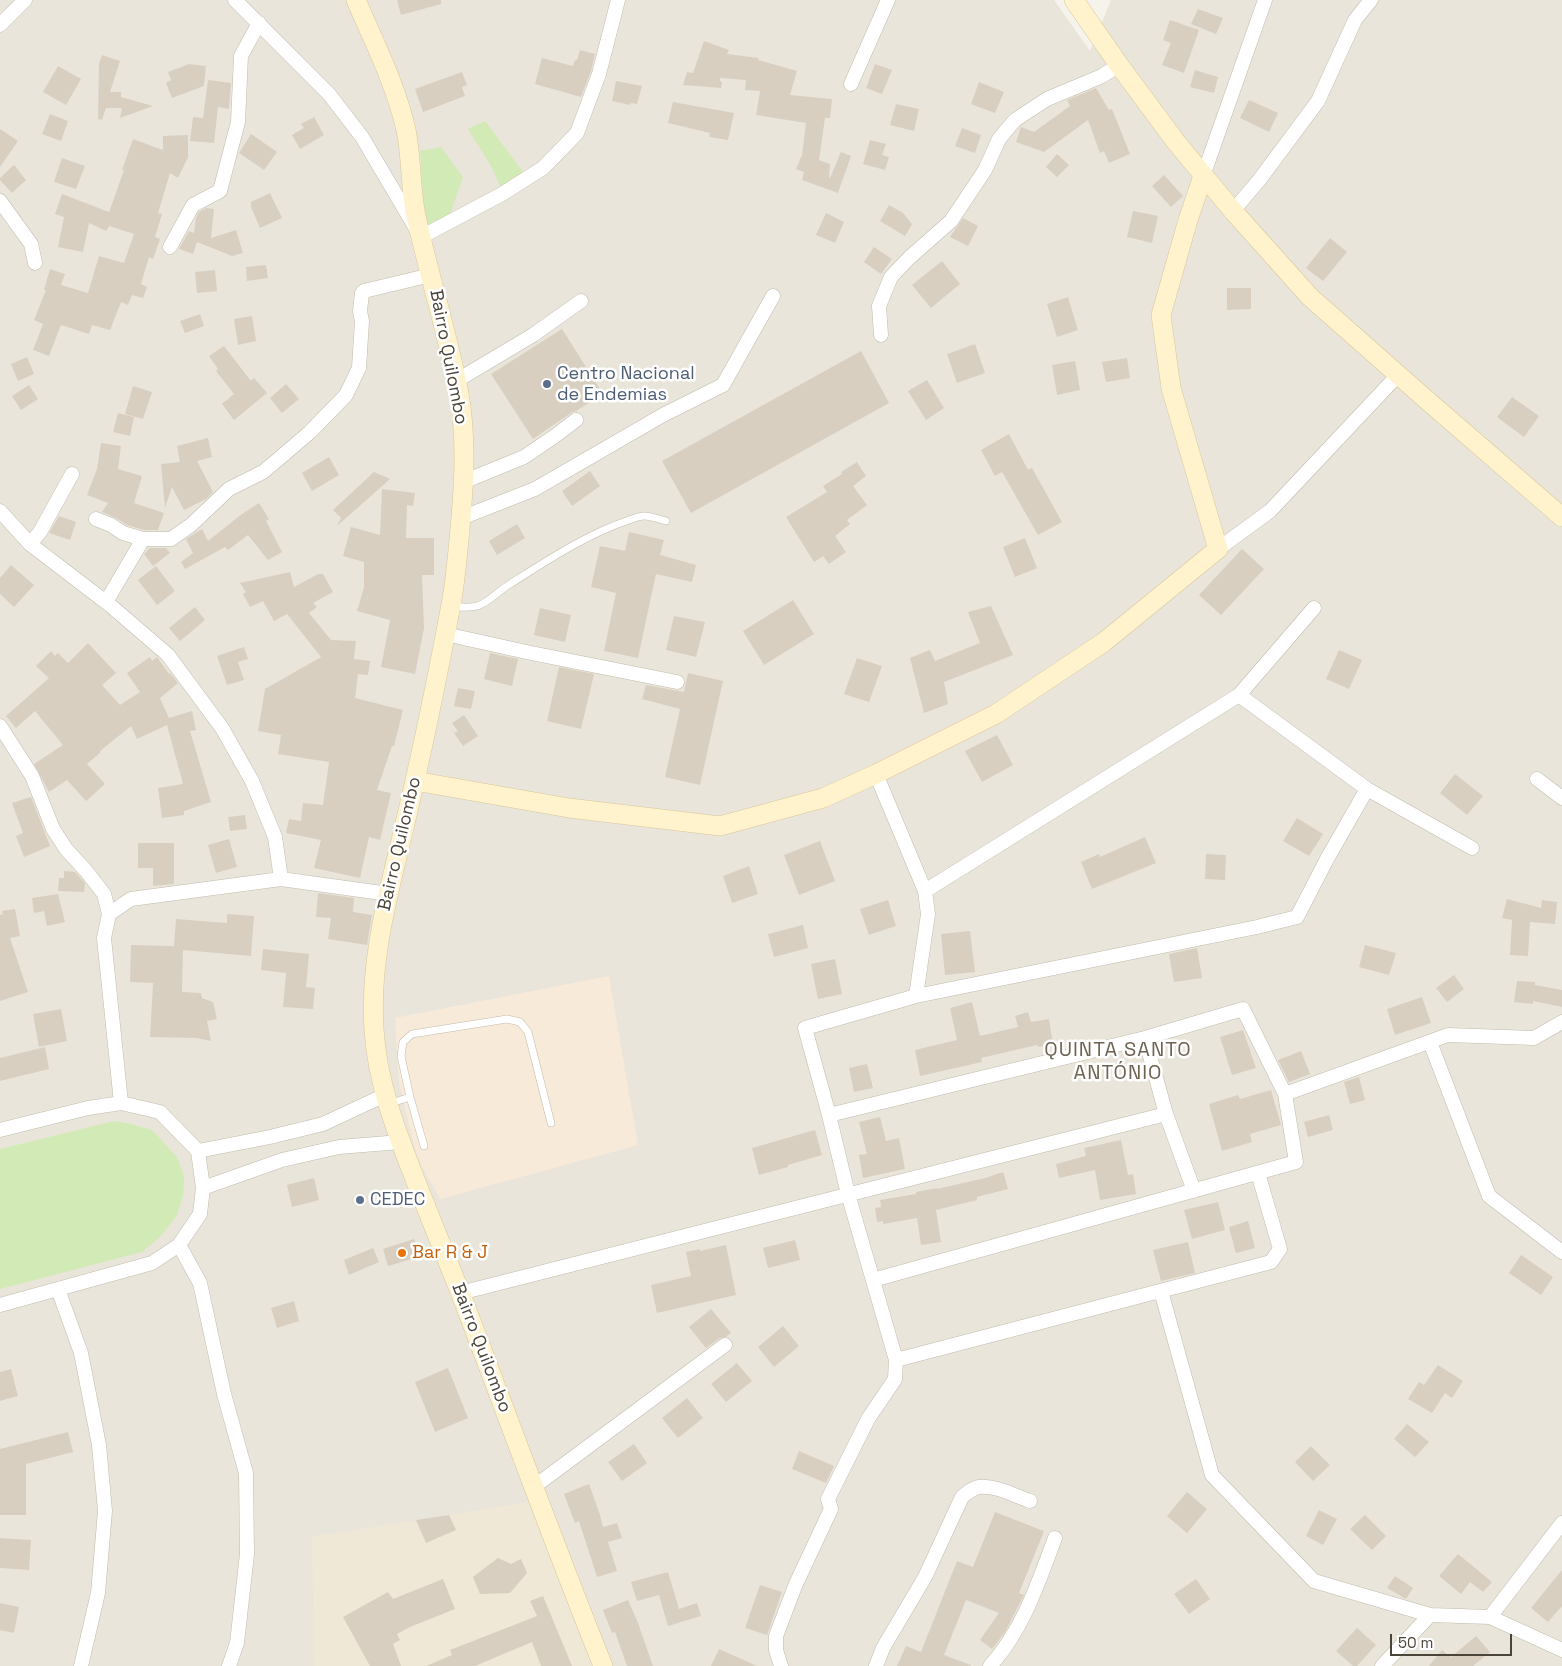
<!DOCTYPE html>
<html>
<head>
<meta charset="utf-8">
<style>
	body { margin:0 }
	#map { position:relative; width:1562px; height:1666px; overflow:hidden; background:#f6f3ec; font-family:"Space Grotesk",sans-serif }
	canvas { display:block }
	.scale { position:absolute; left:1390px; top:1634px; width:122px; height:22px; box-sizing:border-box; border:2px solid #4b4439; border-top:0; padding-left:6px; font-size:15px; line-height:18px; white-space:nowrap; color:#4b4439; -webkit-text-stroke:4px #fff; paint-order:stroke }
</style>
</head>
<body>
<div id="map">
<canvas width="1562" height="1666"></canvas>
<div class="scale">50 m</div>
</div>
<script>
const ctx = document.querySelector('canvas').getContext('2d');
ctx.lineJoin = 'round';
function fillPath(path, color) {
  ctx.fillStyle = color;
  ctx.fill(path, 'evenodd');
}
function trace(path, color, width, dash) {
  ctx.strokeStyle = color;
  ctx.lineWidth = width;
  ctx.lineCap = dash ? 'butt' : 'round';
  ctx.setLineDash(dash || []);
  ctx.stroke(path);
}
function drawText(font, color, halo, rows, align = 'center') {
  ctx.font = font + ' "Space Grotesk",sans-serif';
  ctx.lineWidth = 5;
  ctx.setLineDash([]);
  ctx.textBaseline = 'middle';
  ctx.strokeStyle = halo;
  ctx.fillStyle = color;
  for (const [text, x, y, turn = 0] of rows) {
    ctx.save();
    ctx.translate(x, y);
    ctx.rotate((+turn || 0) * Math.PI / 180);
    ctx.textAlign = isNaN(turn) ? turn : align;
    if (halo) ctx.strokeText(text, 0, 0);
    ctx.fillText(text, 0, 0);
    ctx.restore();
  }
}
const residential = new Path2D(`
	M0,0H1054L1090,51L1111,0H1562V1666H0Z`);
const commercial = new Path2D(`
	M609,976L638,1145L440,1199L421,1165L412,1138L399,1083L395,1018Z`);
const education = new Path2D(`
	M529,1502L592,1666H314L312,1537Z`);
const green = new Path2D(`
	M485,121L523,172L501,188L491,166L468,129Z
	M441,147L463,177L449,217L425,226L420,151Z
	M114,1121L131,1124L152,1130L177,1157L184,1177L183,1196L177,1215L161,1236L142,1252L0,1289V1149Z`);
const building = new Path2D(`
	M397,0H441V4L401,15Z
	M1198,9L1223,18L1216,34L1191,24Z
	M1170,20L1199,30L1184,73L1162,65L1171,43L1163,40Z
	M704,41L729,50L727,54L759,58L758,60L797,71L790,95L832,99L830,118H825L819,160L830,164L829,178H830L841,152L851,156L838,193L802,180L804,172L796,169L802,155L806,123L756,115L760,91L745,90L746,80L720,78V81L722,82L721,88L683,85L687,72L693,73Z
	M580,50L595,54L591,71L581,97L535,84L542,58L573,66L575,60H577Z
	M102,55L120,61L110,92H121V97L153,106L120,118L122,108H106L102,120L98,119L99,64Z
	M189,64L206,66L204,86L172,98L166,83L171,80L168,72Z
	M875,64L892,70L882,94L866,88Z
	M58,66L81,79L66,105L43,92Z
	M1195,70L1218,77L1214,93L1190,87Z
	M462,72L467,85L462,87L465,96L423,112L415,89Z
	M208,80L231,83L229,109L218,107L214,143L190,141L193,117L203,118Z
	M616,81L642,86L637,104L631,103L630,105L612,101Z
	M979,82L1004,92L995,113L971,104Z
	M1096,88L1109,110L1112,109L1130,154L1109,163L1104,151L1100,153L1088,120L1044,152L1016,142L1021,127L1034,132L1070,106L1067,100Z
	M1249,100L1278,113L1269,132L1240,118Z
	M673,102L734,113L728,140L709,137L710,133L668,123Z
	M896,104L919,109L914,131L890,125Z
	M50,114L68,121L61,141L42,134Z
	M314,117L324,135L300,149L292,135L304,128L301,124Z
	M962,128L981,135L975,153L955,146Z
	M0,129L18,141L0,167Z
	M251,134L277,152L264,170L239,153Z
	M188,135V157L178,178L170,173L158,213L162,214L155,237L160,239L153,259L149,257L141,284L147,287L143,298L132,295L128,305L121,302L110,330L92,325L89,334L61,325L49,356L33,350L43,324L34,320L46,290H44L50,269L65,274L61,285L88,293L99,256L124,263L134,234L109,226L106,231L89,223L83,252L58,247L64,217L55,214L62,194L109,212L124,170H122L133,139L163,150V136Z
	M870,140L886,144L882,155L889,157L885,170L863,164Z
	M1057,154L1069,165L1057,177L1046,167Z
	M62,158L85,166L76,189L54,182Z
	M14,165L26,180L12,193L0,180V178Z
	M1164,175L1183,196L1171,207L1152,186Z
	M270,193L282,218L260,228L251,207V202Z
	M889,205L903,213L912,224L905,236L880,221Z
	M206,208L214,209L211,238L236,230L243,253L232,256L197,242L193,254L179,249L189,231L194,233L196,218L199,212Z
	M1133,211L1158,216L1152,243L1127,237Z
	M826,213L844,222L835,243L816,235Z
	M963,218L978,226L968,246L950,237Z
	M1330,238L1347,252L1323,281L1306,268Z
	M874,247L892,259L881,274L864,262Z
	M942,261L960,284L931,308L912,285Z
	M266,265L268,278L247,281L246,267Z
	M215,270L217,291L197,293L195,272Z
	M1227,288H1251V309L1227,310Z
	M1068,297L1078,330L1057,337L1047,304Z
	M200,314L204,326L185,333L180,321Z
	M252,316L256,341L238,345L234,319Z
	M562,329L603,394L576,411L571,413L533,439L491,374Z
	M975,344L985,373L957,383L947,354Z
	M224,346L251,381L254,378L267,393L234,420L222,404L234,394L216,371L218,369L209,356Z
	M861,351L889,403L691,513L662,461Z
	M27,357L34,374L18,381L11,364Z
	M1127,358L1130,378L1106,382L1102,362Z
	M1075,361L1080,390L1057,395L1052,365Z
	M927,380L944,408L926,420L908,391Z
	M286,384L299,399L282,413L270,398Z
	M29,385L38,399L21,410L12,396Z
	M133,386L152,392L143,419L125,414Z
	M1512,397L1539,416L1524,437L1497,417Z
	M118,413L134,417L130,436L113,432Z
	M1009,434L1028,470L1032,468L1062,522L1038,535L1002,472L995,476L981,450Z
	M208,438L212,457L197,461L213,492L206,499L184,510L172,487L165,508L161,464L180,462L177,446Z
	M101,443L121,446L118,469L142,476L134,503L164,513L158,530H144L127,525L116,518L102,512L108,503L87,495L97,469Z
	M329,457L339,475L312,491L302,473Z
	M857,462L866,476L853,486L867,505L847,520L850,524L835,536L846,552L829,564L823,556L814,562L786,517L827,492L823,486L842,474L841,472Z
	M590,471L600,486L572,506L562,491Z
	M374,472L390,479L337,526L341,518L333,510Z
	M382,489L415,493L413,506L407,505L406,538H434V575H422L424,628L415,674L381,667L390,620L357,611L364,587V562L343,556L351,527L380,535Z
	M259,503L269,519L266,521L282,552L268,560L248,535L228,550L225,547L185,569L181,562L193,553L186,539L202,529L208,541L242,514Z
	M59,516L76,522L70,540L49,533Z
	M517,524L525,538L497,555L489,541Z
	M629,532L664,540L660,555L696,565L692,582L656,574L638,658L604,651L616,593L591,587L600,546L625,551Z
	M1025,538L1037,568L1015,577L1003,547Z
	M150,548H166L170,553L153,566L144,554Z
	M1242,549L1264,569L1221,615L1199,595Z
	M11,565L34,585L14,607L0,594V578Z
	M156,566L175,591L157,605L138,580Z
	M290,572L294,587L318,574H323L333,592L313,603L317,607L309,613L331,640L356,641L354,659L370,661L368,675L358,674L355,698L403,710L394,746H392L377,790L391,793L380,840L369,837L360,878L314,868L321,840L286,833L289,819L301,821L303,803L323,805L329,762L278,754L281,735L258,731L265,689L321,657L287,614L274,621L263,601L250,607L243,594L246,592L240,583Z
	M793,600L814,634L764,665L743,631Z
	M991,606L1013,655L944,682L948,704L924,713L910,658L930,650L935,661L980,643L968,612Z
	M195,607L205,620L180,641L169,628Z
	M540,608L571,615L565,642L534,635Z
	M674,616L705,622L696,657L666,650Z
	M88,643L116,673L102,685L120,705L140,692L127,673L150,657L152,661L157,657L169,674L170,673L178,683L160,698L169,718L192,711L196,730L190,731L211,802L184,811V815L162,818L158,788L183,784L167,725L137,739L131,726L100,751L101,752L87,764L105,784L86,801L67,780L49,792L34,764L63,745L35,711L16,728L6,716L49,678L36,666L51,651L55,656L58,653L68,663Z
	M244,647L248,659L238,662L244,680L227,685L217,656Z
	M1339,650L1362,660L1349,689L1326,679Z
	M490,653L518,659L512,686L484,679Z
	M857,658L882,666L869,702L844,694Z
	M559,667L594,674L581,729L547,721Z
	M688,673L723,681L700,785L665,777L680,709L642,699L646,685L684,692Z
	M458,688L475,691L471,709L454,706Z
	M464,715L478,736L463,746L454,733L458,731L452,723Z
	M997,735L1013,765L982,782L965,751Z
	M1455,774L1483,796L1467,815L1440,793Z
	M31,797L50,846L24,857L16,836L23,833L12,803Z
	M245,815L247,829L230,831L228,817Z
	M1297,818L1323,834L1309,856L1283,841Z
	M1145,837L1156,863L1092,889L1081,862L1099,854L1100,857Z
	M229,839L237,867L216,873L208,845Z
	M820,841L835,881L799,895L784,855Z
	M138,843H174V884L153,886V868H138Z
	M1206,854L1226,855L1225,880L1205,879Z
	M749,866L758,894L732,903L723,876Z
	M64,871L75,872L85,883L84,892L58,891L59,878H64Z
	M318,893L354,898L353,912L372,915L367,945L328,939L331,918L316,917Z
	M58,894L65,922L47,926L44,911L34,913L32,898Z
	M1507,899L1541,908L1542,900L1557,902L1555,924L1530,922L1528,956L1510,955L1512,920L1502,918Z
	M888,900L896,926L869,935L860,909Z
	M15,909L20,936L10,938L28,992L0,1001V915L3,914V916L2,911Z
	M227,914L254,916L251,956L183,950L182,992L201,993L202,998L213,1002L217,1019L207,1021L211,1041L196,1038L150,1037L153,983L130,982L131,945L174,946L176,919L227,923Z
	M803,925L808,948L774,957L768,934Z
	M970,931L975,972L945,975L941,934Z
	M1365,945L1396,953L1389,975L1359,967Z
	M1197,948L1202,978L1174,982L1169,954Z
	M263,949L309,954L306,987L315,988L313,1009L283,1007L286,973L261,970Z
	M835,959L842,994L818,999L811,964Z
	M1454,975L1464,989L1447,1002L1436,988Z
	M1517,981L1535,982V985L1562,990V1007L1533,1001V1004L1514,1002Z
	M1422,997L1431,1023L1395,1035L1387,1009Z
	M972,1002L980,1036L1018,1027L1015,1016L1028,1012L1031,1022L1049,1019L1053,1044L1038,1047L1037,1045L981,1058L982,1062L920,1076L915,1050L957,1040L950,1008Z
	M61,1009L67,1041L39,1047L33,1014Z
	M1243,1030L1256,1068L1232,1075L1220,1037Z
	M45,1047L49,1069L0,1081V1058Z
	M1301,1051L1310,1074L1289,1082L1278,1060Z
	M867,1064L873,1088L854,1092L849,1068Z
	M1359,1077L1365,1100L1350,1104L1344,1082Z
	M1271,1090L1281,1125L1250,1134L1252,1142L1222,1151L1209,1104L1238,1095L1240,1099Z
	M1329,1115L1333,1130L1308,1137L1304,1122Z
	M880,1117L886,1141L899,1138L905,1169L863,1178L859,1155L867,1154L859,1122Z
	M815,1130L822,1155L788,1165V1167L759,1175L752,1148Z
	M1121,1140L1128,1175L1133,1174L1136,1194L1100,1200L1095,1170L1059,1178L1056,1164L1086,1156L1084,1148Z
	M1003,1172L1008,1189L977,1197V1200L936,1210L941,1242L921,1245L917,1218L883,1224V1221L877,1222L875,1208L881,1207L880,1200L916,1194V1192L937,1188V1189L985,1178Z
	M314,1178L319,1200L292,1207L287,1185Z
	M1218,1202L1225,1230L1192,1239L1184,1210Z
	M1248,1221L1255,1248L1236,1253L1229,1227Z
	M414,1239L422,1256L388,1266L383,1249Z
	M795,1240L800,1260L768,1268L763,1248Z
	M1188,1242L1195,1273L1161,1281L1153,1250Z
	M726,1245L736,1295L657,1313L651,1285L691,1276L686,1252L700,1249V1251Z
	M373,1248L379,1262L349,1275L344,1260Z
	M1521,1255L1553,1277L1541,1295L1509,1273Z
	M294,1301L299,1321L277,1328L271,1308Z
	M711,1309L731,1333L726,1337L720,1338L706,1348L689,1327Z
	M783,1326L799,1346L774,1367L758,1347Z
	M737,1363L752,1381L726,1402L711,1384Z
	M1438,1365L1463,1381L1452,1398L1445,1393L1432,1413L1408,1399L1419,1382L1424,1385Z
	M448,1368L468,1418L435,1432L415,1382Z
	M11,1369L18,1396L0,1401V1372Z
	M687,1398L703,1418L678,1438L662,1418Z
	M1407,1424L1429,1442L1415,1457L1394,1439Z
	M68,1432L73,1452L26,1464V1515H0V1449Z
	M634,1444L647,1463L622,1481L608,1462Z
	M1311,1446L1330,1465L1313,1481L1295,1462Z
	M799,1451L834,1466L826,1483L792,1469Z
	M589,1484L600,1515L603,1527L617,1523L622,1538L608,1542L617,1571L597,1577L579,1521L575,1523L564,1494Z
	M1187,1492L1207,1509L1187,1533L1167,1516Z
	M1319,1510L1337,1519L1323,1545L1306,1536Z
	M995,1512L1044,1531L1019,1593L1024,1595L1005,1632L992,1649L980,1640L999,1613L966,1600L944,1655L971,1665V1666H897L906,1646L921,1652L957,1561L973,1567Z
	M449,1515L456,1530L426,1543L416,1520Z
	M1365,1515L1386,1536L1372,1550L1350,1529Z
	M0,1538L31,1540L29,1570L0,1568Z
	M1458,1554L1492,1582L1483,1592L1470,1582L1461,1594L1439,1576Z
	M498,1558L511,1564L521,1559L527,1573L510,1593L480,1594L473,1577Z
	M1562,1570V1606L1548,1622L1531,1608Z
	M668,1572L679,1609L697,1603L701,1616L668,1626L659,1595L637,1601L631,1582Z
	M1395,1576L1413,1588L1406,1599L1387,1588Z
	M443,1579L455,1609L410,1627L397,1634L400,1640L393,1644L401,1666H370L343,1617L388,1592L393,1599Z
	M1196,1579L1210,1599L1189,1614L1174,1594Z
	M760,1585L782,1592L767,1635L745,1628Z
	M543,1596L572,1666H541L532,1642L475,1666H426L452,1655L450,1650L537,1616L530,1601Z
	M628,1600L638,1623L653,1666H627L615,1632L612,1633L603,1610Z
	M0,1603L19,1607L14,1633L0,1630Z
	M1357,1628L1376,1645L1357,1666H1353L1336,1651Z
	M1476,1636L1490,1652L1473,1666H1429L1442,1650L1451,1657Z
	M719,1649L757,1666H711Z`);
const lane = new Path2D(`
	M452,606C486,611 485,600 510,584C548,560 587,534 629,520C633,519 639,516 644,516C651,516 659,519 666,521
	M410,1097L424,1146
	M388,1104L410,1097L401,1056L403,1042L412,1034L507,1019L520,1022L528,1032L551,1123`);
const street = new Path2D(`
	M235,0L329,94L362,137L421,237L502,194L543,168L577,133L599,74L618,0
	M0,25L25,0
	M851,84L888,0
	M1203,176L1265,0
	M0,201L31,244L35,263
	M1233,211L1260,179L1318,101L1355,20L1371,0
	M170,247L193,205L220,191L238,122L241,56L259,23
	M881,335L879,306L891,277L909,258L951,221L985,170L999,139L1015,120L1047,99L1102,76L1119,65
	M456,381L533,335L581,301
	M463,482L524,457L555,436L576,420
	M0,511L30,544L111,606L168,655L222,728L252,781L275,837L281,879
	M461,518L535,489L663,415L723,385L773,296
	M96,519L111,525L123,533L143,539H171L191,525L229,489L263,472L282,456L310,432L346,395L359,368L362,321L360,311L362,293L364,291L431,275
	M30,544L40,532L72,474
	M1218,549L1270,511L1398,375
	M106,602L143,539
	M445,634L531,653L677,682
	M1239,695L1314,608
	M0,726L32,776L53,829L66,849L87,872L104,894L109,914
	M876,774L925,891L928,914L916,996
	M1537,779L1562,798
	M925,891L1239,695L1367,789L1472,848
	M1430,1042L1489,1196L1562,1252
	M121,1103L104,938L109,914L131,899L281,879L389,894
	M1166,1114L1194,1191
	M829,1115L1145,1038L1243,1009L1285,1094
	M0,1130L88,1108L121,1103L160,1112L198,1151L203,1188L200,1214L179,1245L152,1263L0,1305
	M198,1151L270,1137L323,1124L385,1095
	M203,1188L282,1160L339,1147L400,1142
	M179,1245L200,1283L224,1394L246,1473L247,1554L237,1643L229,1666
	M873,1280L1296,1162L1285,1094L1448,1035L1534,1038L1562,1022
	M58,1289L81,1353L99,1445L105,1511L98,1593L81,1666
	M1161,1291L1212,1475L1314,1581L1430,1615L1490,1617L1562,1650
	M460,1293L1166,1114L1145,1038
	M896,1360L1271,1262L1280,1249L1258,1173
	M535,1486L725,1345
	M1490,1617L1562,1523
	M781,1666L776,1650V1636L795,1586L831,1509L828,1499L868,1419L895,1379L896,1360L848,1194L829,1115L805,1028L916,996L1257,927L1297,917L1327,859L1367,789
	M876,1666L883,1648L925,1577L962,1497C967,1493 972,1488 979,1487C996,1485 1015,1496 1030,1501
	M990,1666C1023,1630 1038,1583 1055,1538
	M1382,1666L1430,1615`);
const secondary = new Path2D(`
	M356,0C374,42 396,85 406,130C412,159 410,188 416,216C429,276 448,334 459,394C468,445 463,499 458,550C456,570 454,591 450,610C437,679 423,747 407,815C391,885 369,956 374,1029C377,1084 398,1136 418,1187C432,1222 446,1257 460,1292C508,1417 553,1542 603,1666
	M1074,0L1119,65L1176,142L1233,211L1310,297L1429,402L1562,517
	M415,781L569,808L720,826L823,798L876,774L996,714L1104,642L1218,549L1171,388L1161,315L1188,220L1203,176`);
const markers = [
	[547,384,5,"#5c6f8a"],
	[360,1200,5,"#5c6f8a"],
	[402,1253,5,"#e8710a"]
];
const streetNames = [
	["Bairro Quilombo",448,357,79],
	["Bairro Quilombo",400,844,-77],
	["Bairro Quilombo",481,1348,69]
];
const serviceNames = [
	["Centro Nacional",557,374],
	["de Endemias",557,395],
	["CEDEC",370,1200]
];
const foodNames = [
	["Bar R & J",412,1253]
];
const quarterNames = [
	["QUINTA SANTO",1118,1051],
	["ANTÓNIO",1118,1074]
];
fillPath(residential, '#eae5da');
fillPath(commercial, '#f7ead8');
fillPath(education, '#efe8d6');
fillPath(green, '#d2eab5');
fillPath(building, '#d8cfc1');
trace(lane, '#c2bbae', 8);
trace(street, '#c2bbae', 15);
trace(secondary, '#d6c79b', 20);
trace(lane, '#fff', 7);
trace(street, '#fff', 14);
trace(secondary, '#fff3cd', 19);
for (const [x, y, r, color] of markers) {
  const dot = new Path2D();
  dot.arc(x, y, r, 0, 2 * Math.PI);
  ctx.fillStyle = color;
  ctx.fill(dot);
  trace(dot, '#fff', 2);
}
drawText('18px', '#4b4439', '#fff', streetNames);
drawText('18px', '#4e5e75', '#fff', serviceNames, 'left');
drawText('18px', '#c56008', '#fff', foodNames, 'left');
ctx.letterSpacing = '1px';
drawText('20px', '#6e6250', '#fff', quarterNames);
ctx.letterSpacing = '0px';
</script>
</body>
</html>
